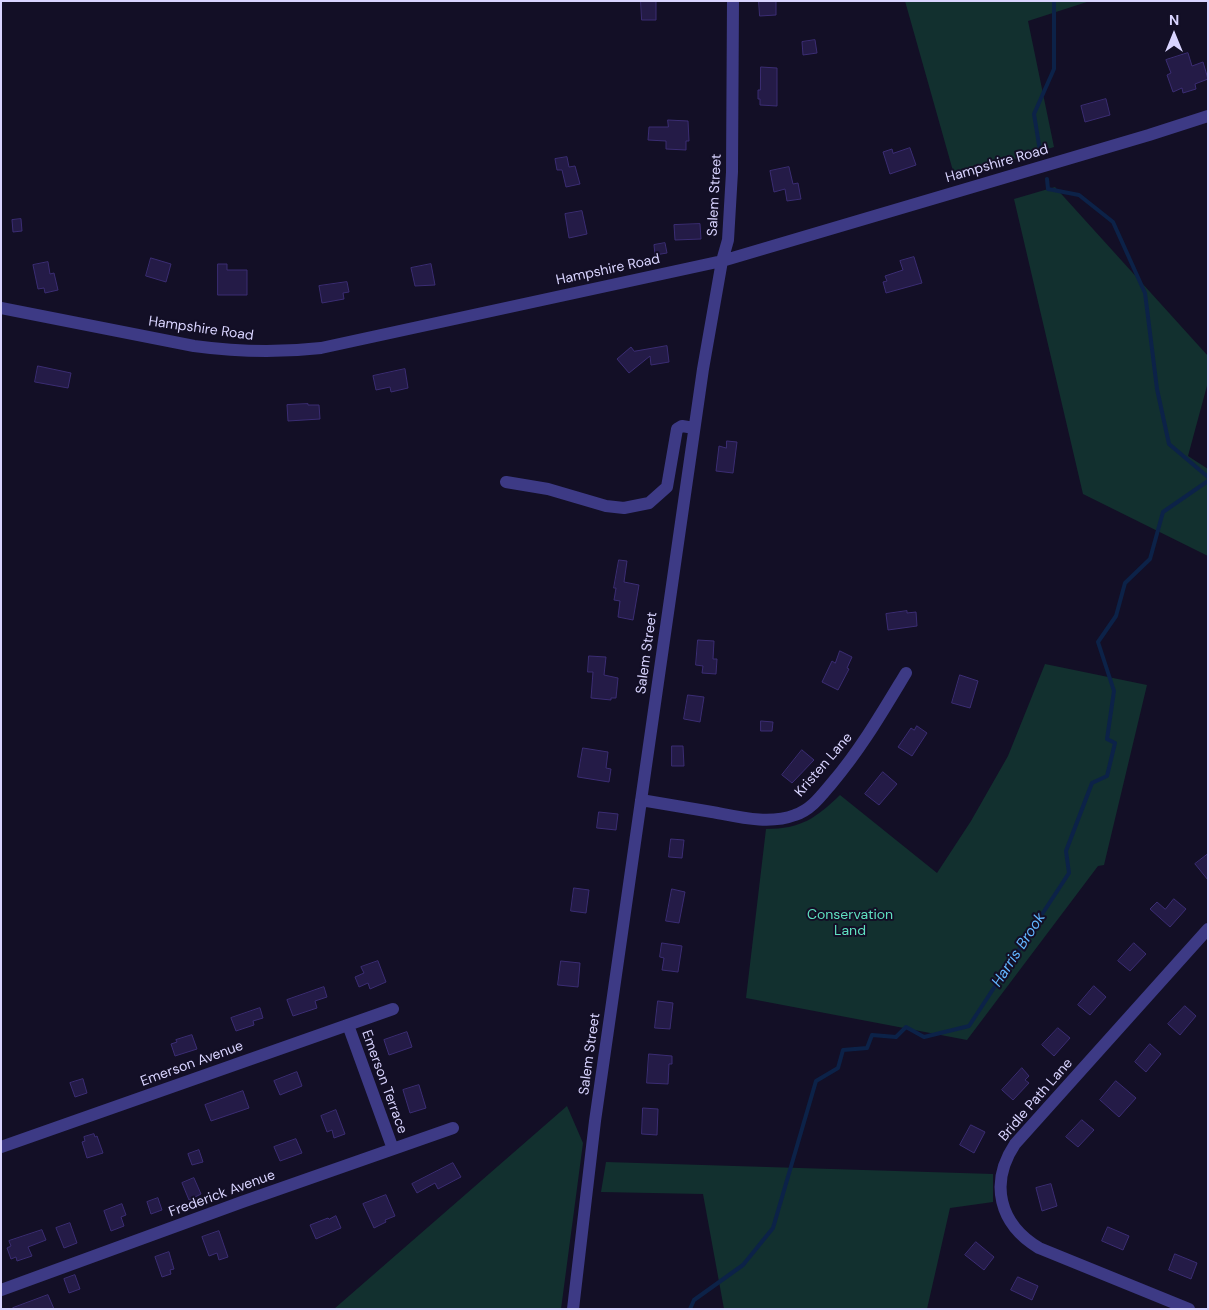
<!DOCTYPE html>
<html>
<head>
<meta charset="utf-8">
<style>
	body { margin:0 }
	#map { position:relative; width:1209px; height:1310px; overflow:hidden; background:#130f26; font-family:"DM Sans",sans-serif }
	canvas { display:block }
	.frame { position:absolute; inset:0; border:2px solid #d9d4ff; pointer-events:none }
	.north { position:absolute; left:1149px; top:10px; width:50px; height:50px; -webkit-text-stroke:4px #130f26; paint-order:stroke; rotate:0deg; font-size:14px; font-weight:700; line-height:20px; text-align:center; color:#d9d4ff }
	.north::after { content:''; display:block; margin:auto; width:18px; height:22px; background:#d9d4ff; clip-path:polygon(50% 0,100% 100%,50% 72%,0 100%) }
</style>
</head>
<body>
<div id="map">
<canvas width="1209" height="1310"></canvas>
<div class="frame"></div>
<div class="north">N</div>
</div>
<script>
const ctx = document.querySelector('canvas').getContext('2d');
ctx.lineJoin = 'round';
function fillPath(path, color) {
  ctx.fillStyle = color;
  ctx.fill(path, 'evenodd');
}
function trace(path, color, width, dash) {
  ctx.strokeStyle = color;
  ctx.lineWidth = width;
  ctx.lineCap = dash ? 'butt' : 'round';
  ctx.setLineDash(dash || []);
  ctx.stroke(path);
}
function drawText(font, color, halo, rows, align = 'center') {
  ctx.font = font + ' "DM Sans",sans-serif';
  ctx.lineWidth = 4;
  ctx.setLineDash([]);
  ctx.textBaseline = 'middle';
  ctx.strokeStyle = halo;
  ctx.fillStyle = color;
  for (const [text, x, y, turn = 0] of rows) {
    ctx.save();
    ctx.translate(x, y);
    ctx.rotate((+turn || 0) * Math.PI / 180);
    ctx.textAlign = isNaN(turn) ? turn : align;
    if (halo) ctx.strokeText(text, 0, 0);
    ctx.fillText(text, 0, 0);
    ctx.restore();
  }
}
const green = new Path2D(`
	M905,1H1090L1028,21L1054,147L955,178Z
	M1055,187L1208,356V382L1188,456L1208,469V556L1083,494L1014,199Z
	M1045,664L1147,685L1104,865L1098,866L967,1040L746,998L766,829C801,829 816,818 840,795L937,873L971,821L1008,756Z
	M567,1106L583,1143L561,1309H334Z
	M606,1162L993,1174V1202L950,1208L927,1309H724L703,1194L601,1192Z`);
const stream = new Path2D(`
	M1040,151L1034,114L1054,69V1
	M1047,179L1048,189L1079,195L1113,222L1145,293L1157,389L1169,444L1208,477
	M690,1309L694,1300L743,1265L773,1228L816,1081L838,1068L843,1050L867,1048L872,1035L896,1037L906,1027L924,1037L969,1026L1069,873L1066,851L1092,783L1107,776L1115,743L1107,739L1114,691L1098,642L1116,616L1125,583L1150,559L1163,512L1208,481`);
const building = new Path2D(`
	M641,1H656V20H642Z
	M759,1H776V15L760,16Z
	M815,40L817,53L803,55L802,42Z
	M1188,53L1192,66L1203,62L1208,79L1195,84L1196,89L1183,93L1182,88L1173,92L1167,75L1171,73L1166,60Z
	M761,67L777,68V106L760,105V99H758V90H760Z
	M1106,99L1110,115L1085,122L1081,106Z
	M668,120L688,121L689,141H686V150L666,149V141L648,140L649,127H668Z
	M910,148L916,165L890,174L883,152L892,149L893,153Z
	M567,157L569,167L575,166L580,184L566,187L562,170H557L555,159Z
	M789,167L793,184L798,183L801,199L787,201L785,189L774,192L770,171Z
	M582,211L587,234L569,238L565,214Z
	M21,219L22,231L13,232L12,220Z
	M700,224L701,239L675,240L674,225Z
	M665,243L667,253L655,255L654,245Z
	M914,257L922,283L886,293L883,282L887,281L885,276L903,270L900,261Z
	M151,258L171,264L166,282L146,276Z
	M48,262L50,274L54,273L58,290L45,293L44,288L38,289L33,265Z
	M218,264H227V270H247V295H218Z
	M431,264L435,285L415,286L411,268Z
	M347,282L349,292L343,293L344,299L322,303L319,286Z
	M667,346L669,362L651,365L650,356L629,373L617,359L631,347L634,351Z
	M38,366L71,373L68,388L35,382Z
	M405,369L408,388L391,392L390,387L376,390L373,376Z
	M308,404V405H319L320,419L288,421L287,405Z
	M727,441L737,442L733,473L716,471L719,446L726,448Z
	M619,560L627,561L624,582L639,585L633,620L618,617L620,601L614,600L616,588H614Z
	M907,611V613L916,612L917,626L888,630L886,614Z
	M698,640L714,641L713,659H717L716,674L702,673L703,666L696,665Z
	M840,651L852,657L847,668L849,669L838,690L822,682L832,661L835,663Z
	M589,656L606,657L604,675L618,678L616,698H611V700L591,698L593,672H588Z
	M960,675L978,681L970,708L952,703Z
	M688,695L704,697L700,722L684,719Z
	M761,721L773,722L772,731H761Z
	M917,726L927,733L912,756L898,747L911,728L914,730Z
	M672,746H683L684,766H672Z
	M583,748L608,752L606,768L611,769L609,782L578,777Z
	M802,750L814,760L792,783L782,775Z
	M883,772L897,784L879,805L865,794Z
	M599,812L618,814L616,830L597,828Z
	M671,839L684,840L682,858L669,857Z
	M1208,854V880L1195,864Z
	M574,888L589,890L586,913L571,911Z
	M672,889L685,892L679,923L666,921Z
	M1174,899L1186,909L1170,927L1150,909L1157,902L1165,909Z
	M662,943L682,946L678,972L662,970L664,958L660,957Z
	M1134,943L1146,954L1130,971L1118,961Z
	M378,961L386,982L370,989L368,983L359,987L355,977L364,973L361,967Z
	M561,961L580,963L578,987L558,985Z
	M1094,986L1106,997L1090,1015L1078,1005Z
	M324,987L327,997L315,1001L317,1008L293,1016L287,1000Z
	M658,1001L673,1003L670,1029L655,1028Z
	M1185,1006L1196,1016L1180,1035L1168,1024Z
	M260,1008L263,1018L253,1021L254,1025L236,1031L231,1018Z
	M1058,1028L1070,1038L1054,1056L1042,1045Z
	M407,1032L412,1047L389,1055L384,1040Z
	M192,1035L197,1049L175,1056L171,1044L177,1042L176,1040Z
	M1150,1044L1161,1054L1146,1072L1135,1062Z
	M649,1054L672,1056V1064H669L668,1084L647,1083Z
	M1022,1068L1029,1076L1025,1080L1029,1083L1013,1100L1002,1090Z
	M297,1072L302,1086L280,1095L274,1081Z
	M83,1079L87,1093L75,1097L70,1083Z
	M1116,1081L1136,1098L1119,1117L1100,1100Z
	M419,1085L426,1108L410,1113L403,1090Z
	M243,1091L249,1108L211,1121L205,1105Z
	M643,1108L658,1109L657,1135L642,1134Z
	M336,1110L345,1134L334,1138L332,1130L327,1132L321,1116Z
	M1082,1120L1094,1130L1078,1147L1066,1137Z
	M971,1125L985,1132L974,1153L960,1145Z
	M94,1134L95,1137L97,1136L103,1153L87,1158L82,1142L85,1141L84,1137Z
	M296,1139L302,1153L280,1161L274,1147Z
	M199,1150L203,1162L192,1165L188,1154Z
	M453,1163L461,1177L438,1189L435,1183L417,1193L412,1184Z
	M194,1178L201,1194L189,1200L182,1183Z
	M1051,1184L1057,1206L1042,1211L1036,1188Z
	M386,1195L395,1216L385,1220L386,1222L374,1228L363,1204Z
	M158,1198L162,1210L151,1214L147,1202Z
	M122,1204L126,1215L121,1217L124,1226L111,1231L104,1211Z
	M336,1216L341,1228L316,1239L310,1225L328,1218L329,1219Z
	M70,1223L77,1243L64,1248L56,1228Z
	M1108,1227L1129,1236L1123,1250L1102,1241Z
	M42,1230L46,1240L28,1247L32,1256L17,1261L16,1257L11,1259L7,1248L11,1246L9,1241Z
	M219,1231L228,1257L219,1260L217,1253L209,1256L202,1237Z
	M976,1242L994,1257L984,1270L965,1255Z
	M169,1252L174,1269L170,1270L171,1274L162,1277L155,1257Z
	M1175,1254L1197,1263L1191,1279L1169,1270Z
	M75,1275L80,1289L69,1293L64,1279Z
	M1018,1277L1038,1286L1032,1300L1011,1290Z
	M48,1295L54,1309H14L13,1308Z`);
const minor = new Path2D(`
	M1,308L194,346C238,352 277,353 321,348L722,261L1149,135L1208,116
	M506,482L548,489L606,506L624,508L649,503L667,487L677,429L682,426L694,428
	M641,800C665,804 688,808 712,812C739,817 769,825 795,815C811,810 821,796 832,783C861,749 883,711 906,673
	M348,1025L393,1149
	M1,1147L393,1009
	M1,1290L242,1202L453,1128
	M573,1309L595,1121L703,369L722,261L728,240L732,172L733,1
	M1189,1309L1039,1248C999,1224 989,1183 1015,1144L1208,929`);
const streetNames = [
	["Hampshire Road",997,164,-16],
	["Salem Street",715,195,-87],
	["Hampshire Road",608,270,-12],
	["Hampshire Road",201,329,8],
	["Salem Street",647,653,-82],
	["Kristen Lane",824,765,-49],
	["Salem Street",590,1054,-82],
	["Emerson Avenue",192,1064,-20],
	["Emerson Terrace",384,1082,70],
	["Bridle Path Lane",1036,1100,-49],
	["Frederick Avenue",222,1194,-20]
];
const parkNames = [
	["Conservation",850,915],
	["Land",850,931]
];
const waterNames = [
	["Harris Brook",1019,950,-57]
];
fillPath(green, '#12302f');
trace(stream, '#0c2248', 4);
fillPath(building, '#241b47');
trace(building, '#3b2d73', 1);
trace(minor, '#3d3a85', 12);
drawText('14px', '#d9d4ff', '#130f26', streetNames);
drawText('14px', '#5fe0c0', '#130f26', parkNames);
drawText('italic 15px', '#62b6ff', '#130f26', waterNames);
</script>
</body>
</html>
